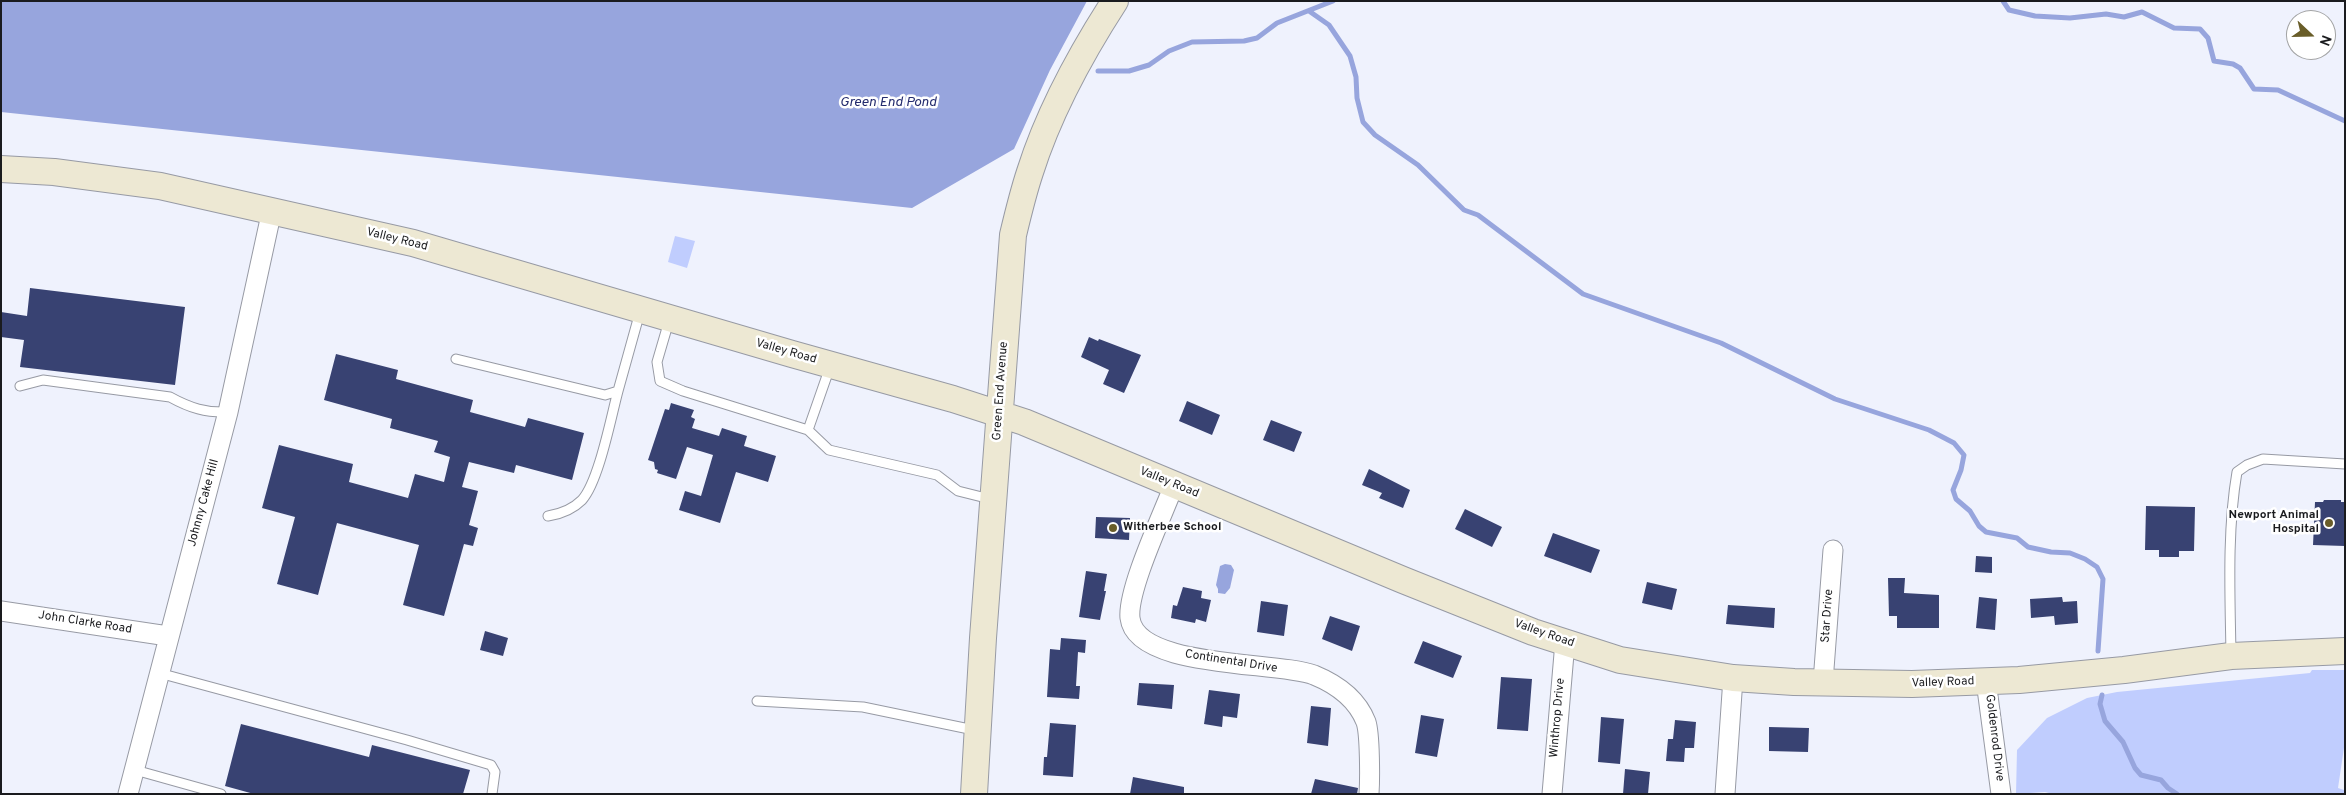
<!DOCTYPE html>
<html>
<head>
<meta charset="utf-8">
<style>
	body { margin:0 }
	#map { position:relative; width:2346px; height:795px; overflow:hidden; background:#eff2fd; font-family:Overpass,sans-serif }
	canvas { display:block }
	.frame { position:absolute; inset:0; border:2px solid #1a1b1e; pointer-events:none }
	.north { position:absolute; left:2286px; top:10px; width:50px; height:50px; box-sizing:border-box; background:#fff; border:1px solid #a3a4a5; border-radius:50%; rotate:111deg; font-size:14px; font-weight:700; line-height:20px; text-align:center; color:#1a1b1e }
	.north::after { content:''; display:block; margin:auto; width:18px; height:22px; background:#695d29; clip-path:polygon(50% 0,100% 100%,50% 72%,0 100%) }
</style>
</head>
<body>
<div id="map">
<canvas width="2346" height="795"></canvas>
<div class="frame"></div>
<div class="north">N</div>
</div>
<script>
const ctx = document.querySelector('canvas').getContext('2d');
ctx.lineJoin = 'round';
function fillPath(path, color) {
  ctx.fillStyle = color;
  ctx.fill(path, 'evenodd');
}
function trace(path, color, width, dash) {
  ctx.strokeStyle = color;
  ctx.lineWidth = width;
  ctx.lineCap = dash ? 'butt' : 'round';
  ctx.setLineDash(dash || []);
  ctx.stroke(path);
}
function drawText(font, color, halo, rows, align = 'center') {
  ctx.font = font + ' Overpass,sans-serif';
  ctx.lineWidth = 5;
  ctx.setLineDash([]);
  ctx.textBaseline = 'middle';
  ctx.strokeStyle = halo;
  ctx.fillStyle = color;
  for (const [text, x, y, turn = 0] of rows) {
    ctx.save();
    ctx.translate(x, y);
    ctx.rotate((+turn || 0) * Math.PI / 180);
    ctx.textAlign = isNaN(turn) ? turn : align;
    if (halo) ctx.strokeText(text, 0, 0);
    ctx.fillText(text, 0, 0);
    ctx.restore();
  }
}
const green = new Path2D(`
	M675,236L695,241L687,268L668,262Z
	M2312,670H2345V741L2338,788L2344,790V794H2053L2045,792L2016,794L2017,750L2047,718L2087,698L2117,692L2310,673Z`);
const water = new Path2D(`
	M1,1H1087L1050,70L1014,149L912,208L1,112Z
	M1225,564L1231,565L1234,570L1230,588L1225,594L1218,593V589L1216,585L1220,566Z`);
const stream = new Path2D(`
	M2003,1L2009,10L2035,16L2070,18L2106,14L2124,17L2142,12L2174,28L2200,29L2208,38L2214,61L2233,64L2240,68L2254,89L2278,90L2345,121
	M1309,11L1329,25L1350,56L1356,77L1357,98L1363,122L1375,135L1418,165L1464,210L1478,215L1583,294L1721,343L1835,399L1929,430L1954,443L1964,455L1961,470L1953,490L1956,499L1970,511L1979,526L1986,532L2017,538L2028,547L2051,552L2070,553L2085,559L2097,567L2103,579L2098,651
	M1098,71H1129L1149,65L1169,51L1192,42L1244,41L1257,38L1277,23L1333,1
	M2102,695L2100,704L2105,721L2123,742L2135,768L2141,775L2161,780L2168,788L2177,794`);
const building = new Path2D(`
	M30,288L185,307L175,385L20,367L24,340L1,337V312L27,316Z
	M1089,337L1098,341L1099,339L1141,355L1124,393L1103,384L1109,370L1081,357Z
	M336,354L398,370L396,379L473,400L470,412L525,427L528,418L584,433L572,480L516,465L514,473L469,462L462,487L478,491L469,525L478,528L473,546L464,544L444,616L403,605L419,545L337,523L318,595L277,584L295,517L262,508L279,445L353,464L349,482L408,498L415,474L444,482L450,457L434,452L438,441L390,428L392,419L324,400Z
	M1187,401L1220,415L1212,435L1179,421Z
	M671,403L694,410L691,417L695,419L692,428L719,436L722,428L747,436L744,446L776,456L768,482L736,472L720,523L679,510L685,491L701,496L713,455L687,447L676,479L657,473L658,470L655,469L654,462L648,460L665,409L669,410Z
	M1271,420L1302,432L1294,452L1263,440Z
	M1369,469L1410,490L1403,508L1379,498L1382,493L1362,485Z
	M2324,500H2341V502H2345V546L2313,545L2315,502H2323Z
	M2146,506L2195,507L2194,551H2179V557H2159V550H2145Z
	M1465,509L1502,527L1492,547L1455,529Z
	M1096,517L1130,518L1129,540L1095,538Z
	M1553,533L1600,550L1591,573L1544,556Z
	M1976,556L1992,557V573L1975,572Z
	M1086,571L1107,574L1104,591H1106L1100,620L1079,617Z
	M1888,578H1905L1904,593L1939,595V628H1897V616H1889Z
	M1647,582L1677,589L1672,610L1642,603Z
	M1183,587L1202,591L1201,598L1211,600L1206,622L1196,619L1195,623L1171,618L1173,605L1177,606Z
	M1979,597L1997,599L1995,630L1976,628Z
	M2062,597L2063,602L2077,601L2078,623L2055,625L2054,616L2031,618L2030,599Z
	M1261,601L1288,605L1284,636L1257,632Z
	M1728,605L1775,608L1774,628L1726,624Z
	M1330,616L1360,626L1352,651L1322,639Z
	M485,631L508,638L503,656L480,650Z
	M1061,638L1086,640L1085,653L1078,652L1076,686H1080L1079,699L1047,697L1050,649L1060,650Z
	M1423,641L1462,656L1453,678L1414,663Z
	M1501,677L1532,679L1528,731L1497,729Z
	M1139,683L1174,685L1172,709L1137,705Z
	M1209,690L1240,694L1237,718L1223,716L1222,727L1204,724Z
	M1311,706L1331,708L1328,746L1307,743Z
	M1421,715L1444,719L1437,757L1415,753Z
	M1601,717L1624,719L1620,764L1598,762Z
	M1675,720L1696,722L1694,748H1685L1684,762L1666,761L1668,739H1673Z
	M1050,723L1076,725L1073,777L1043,775L1044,757H1047Z
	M241,724L369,757L372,745L470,770L463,794H254L225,786Z
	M1769,727L1809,728L1808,752L1769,751Z
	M1625,769L1650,772L1648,794H1623Z
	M1133,777L1184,787V794H1130Z
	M1315,779L1358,788L1357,794H1311Z`);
const lane = new Path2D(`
	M669,321L657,362L660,381L683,391L808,430L829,450L937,475L958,491L990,499
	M456,359L605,395L618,391L640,312
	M20,386L43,380L170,397C190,408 206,413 228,412
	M808,430L830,367
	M548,516C561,514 573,509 582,500C599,481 611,417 618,391
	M2231,654C2230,595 2227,530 2237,472L2247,465L2263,459L2345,464
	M159,673L407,740L491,765L495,772L492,794
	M757,701L863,707L974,730
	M135,770L221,794`);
const street = new Path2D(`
	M1174,485C1163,514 1127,590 1130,618C1136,669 1277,661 1314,675C1336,684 1357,699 1366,722C1370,734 1370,779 1369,794
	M1,611L168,636
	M1986,681L2001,794
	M1823,682L1833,550
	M128,794L228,412L272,210
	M1552,794L1565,642
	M1725,794L1733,678`);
const secondary = new Path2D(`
	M1,169L54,172L160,186L413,243L792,354L953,399L1024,422L1403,580L1533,632L1620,660L1733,678L1794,682L1912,684L2019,680L2124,670L2231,656L2345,651
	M974,794L983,638L1013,235C1018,214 1023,193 1030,172C1048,115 1082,52 1115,1`);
const markers = [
	[2329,523,5,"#695d29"],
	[1113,528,5,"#695d29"]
];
const streetNames = [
	["Valley Road",397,240,14],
	["Valley Road",786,352,16],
	["Green End Avenue",1001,391,-86],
	["Valley Road",1169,483,22],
	["Johnny Cake Hill",204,503,-75],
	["Star Drive",1828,616,-86],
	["John Clarke Road",85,623,9],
	["Valley Road",1544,634,19],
	["Continental Drive",1231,662,9],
	["Valley Road",1943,683,-2],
	["Winthrop Drive",1558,718,-85],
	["Goldenrod Drive",1994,738,83]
];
const poiNames = [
	["Newport Animal",2319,516],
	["Hospital",2319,530],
	["Witherbee School",1123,528,"left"]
];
const waterNames = [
	["Green End Pond",888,103]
];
fillPath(green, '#c0cdfe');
fillPath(water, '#97a5dd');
trace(stream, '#97a5dd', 5);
fillPath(building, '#384272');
trace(lane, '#979aa4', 11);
trace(street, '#979aa4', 21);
trace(secondary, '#979aa4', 28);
trace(lane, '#fff', 9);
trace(street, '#fff', 19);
trace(secondary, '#ede8d3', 26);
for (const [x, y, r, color] of markers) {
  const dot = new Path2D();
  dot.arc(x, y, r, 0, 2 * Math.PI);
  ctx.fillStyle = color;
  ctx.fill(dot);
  trace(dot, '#fff', 2);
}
drawText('12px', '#1a1b1e', '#fff', streetNames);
drawText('bold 12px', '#1a1b1e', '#fff', poiNames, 'right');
drawText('italic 14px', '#242c6e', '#fff', waterNames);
</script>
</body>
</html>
